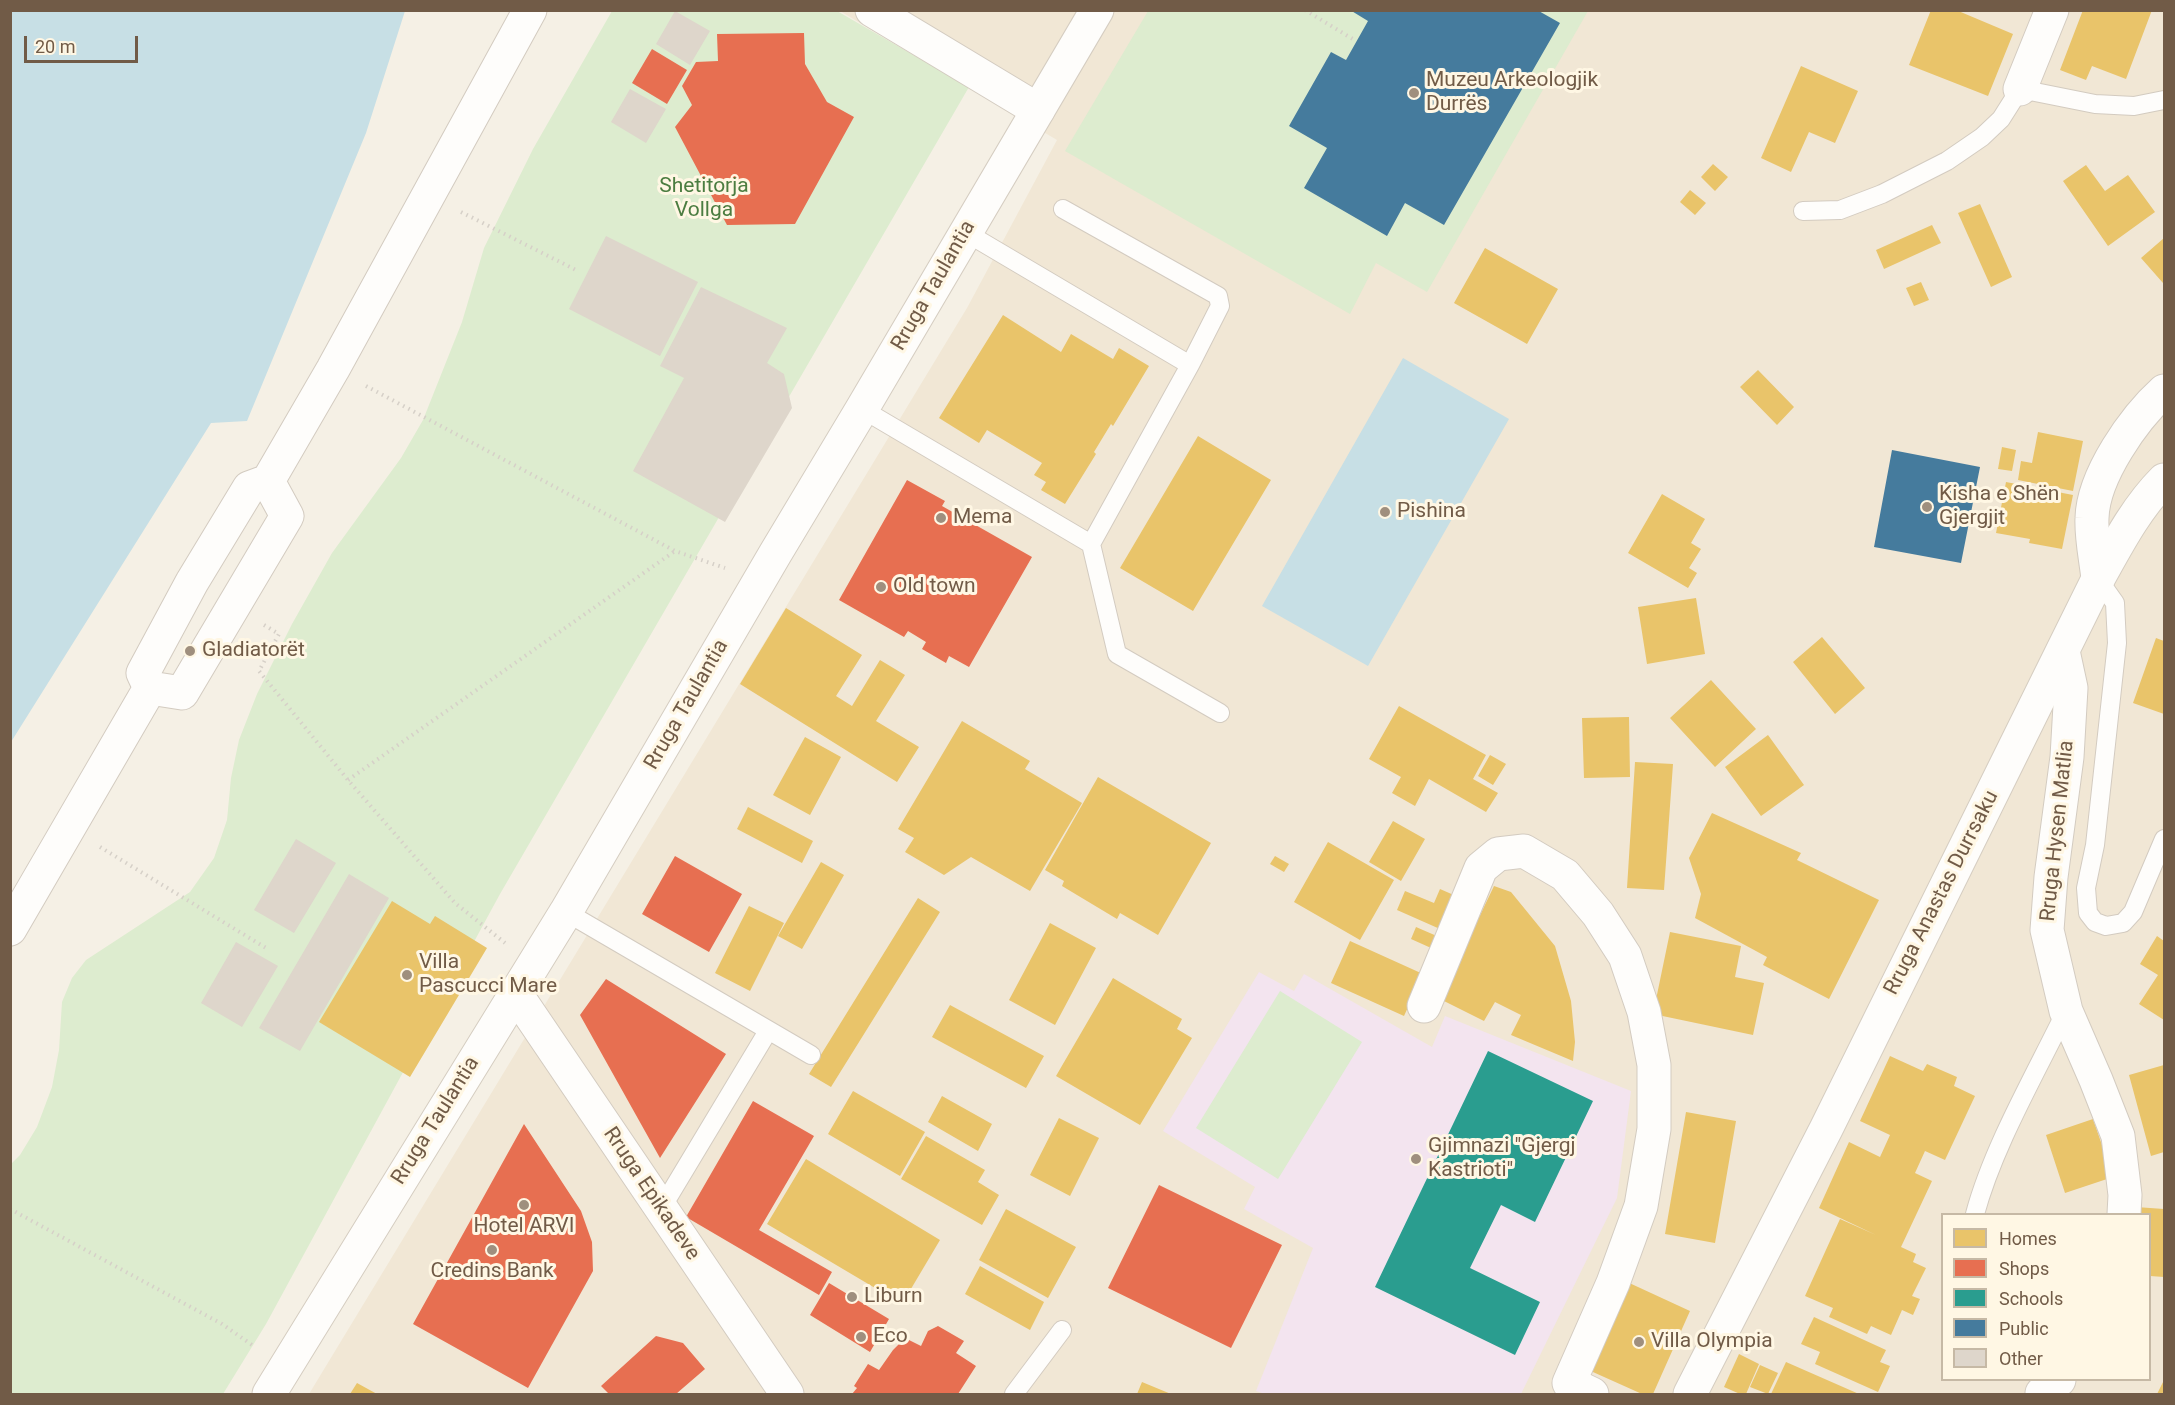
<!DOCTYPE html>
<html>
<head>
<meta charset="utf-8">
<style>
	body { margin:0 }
	#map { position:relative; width:2175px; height:1405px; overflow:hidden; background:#f5f0e5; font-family:Roboto,sans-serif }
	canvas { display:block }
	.frame { position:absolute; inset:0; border:12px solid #715b47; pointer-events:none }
	.legend { position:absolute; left:1941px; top:1213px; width:210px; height:168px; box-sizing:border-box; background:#fff7e4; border:2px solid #c6b9a5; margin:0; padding:8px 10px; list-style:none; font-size:18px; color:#715b47 }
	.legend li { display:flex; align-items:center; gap:12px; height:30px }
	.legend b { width:30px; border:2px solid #c6b9a5 }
	.scale { position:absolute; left:24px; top:36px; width:114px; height:27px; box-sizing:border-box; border:3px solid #715b47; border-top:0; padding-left:8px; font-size:18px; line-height:21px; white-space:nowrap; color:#715b47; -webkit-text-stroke:4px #fff7e4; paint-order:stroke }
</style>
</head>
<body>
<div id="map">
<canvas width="2175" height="1405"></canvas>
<div class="frame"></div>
<ul class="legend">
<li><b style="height:16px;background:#e9c46a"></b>Homes</li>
<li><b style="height:16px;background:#e76f51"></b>Shops</li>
<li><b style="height:16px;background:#2a9d8f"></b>Schools</li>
<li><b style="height:16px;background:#457b9d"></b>Public</li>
<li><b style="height:16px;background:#ded6cb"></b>Other</li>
</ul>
<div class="scale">20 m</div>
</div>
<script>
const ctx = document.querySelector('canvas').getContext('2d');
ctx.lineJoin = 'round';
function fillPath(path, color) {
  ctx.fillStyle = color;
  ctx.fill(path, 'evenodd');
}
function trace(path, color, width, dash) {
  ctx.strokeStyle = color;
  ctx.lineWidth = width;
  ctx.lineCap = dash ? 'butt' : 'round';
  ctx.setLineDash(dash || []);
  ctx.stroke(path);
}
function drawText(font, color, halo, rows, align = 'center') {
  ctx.font = font + ' Roboto,sans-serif';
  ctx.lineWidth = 6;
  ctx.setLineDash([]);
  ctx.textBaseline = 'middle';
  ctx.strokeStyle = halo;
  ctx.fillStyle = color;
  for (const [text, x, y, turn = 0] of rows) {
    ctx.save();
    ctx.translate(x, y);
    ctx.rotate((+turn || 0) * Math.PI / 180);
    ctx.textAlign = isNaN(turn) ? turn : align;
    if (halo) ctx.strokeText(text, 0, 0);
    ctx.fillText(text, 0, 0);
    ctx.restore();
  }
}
const residential = new Path2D(`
	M840,11H2164V1394H309L967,308L1057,140ZM1942,1214H2150V1380H1942Z`);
const education = new Path2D(`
	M1259,972L1294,991L1304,974L1432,1047L1445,1016L1631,1091L1617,1198L1521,1394H1265L1256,1391L1313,1248L1244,1209L1255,1187L1163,1131Z`);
const green = new Path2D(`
	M612,11H837L969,87L500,894L266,1324L223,1394H11V1164L20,1155L37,1127L52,1087L59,1050L62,1002L72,978L86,960L190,892L214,858L227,820L231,778L239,740L257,694L292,624L332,553L401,458L423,420L462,322L484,248L533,149Z
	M1148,11H1588L1427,292L1376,263L1350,314L1065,151Z
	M1280,991L1362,1042L1278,1179L1196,1128Z`);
const water = new Path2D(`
	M11,10L405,11L366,133L247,421L211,423L11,742Z
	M1403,358L1509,419L1368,666L1262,606Z`);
const homes = new Path2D(`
	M1931,10H1956L2013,34L1988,96L1909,65Z
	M2083,10H2152L2126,79L2092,66L2086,80L2060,70Z
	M1801,66L1858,91L1835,143L1809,132L1791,172L1761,158Z
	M1713,164L1728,177L1715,191L1701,177Z
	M2086,165L2105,191L2128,175L2155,212L2108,246L2063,181Z
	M1690,190L1706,203L1695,215L1680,202Z
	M1980,204L2012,277L1991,287L1958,213Z
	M1932,225L1941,243L1884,269L1876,250Z
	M2164,238V282L2163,283L2141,258Z
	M1485,248L1558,289L1527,344L1454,303Z
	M1921,282L1929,300L1914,306L1906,288Z
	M1003,315L1061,352L1071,334L1113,359L1119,348L1149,366L1113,426L1111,424L1094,452L1096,454L1065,504L1041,490L1046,482L1034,475L1042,463L987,430L979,443L939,418Z
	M1758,370L1794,407L1777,425L1740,387Z
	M2038,432L2083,441L2073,491L2018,480L2021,461L2032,463Z
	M1198,436L1271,480L1193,611L1120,568Z
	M2002,447L2016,450L2012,471L1998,469Z
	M2006,482L2073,495L2062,549L2029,543L2030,539L1996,533Z
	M1662,494L1705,519L1691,543L1701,549L1689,568L1697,573L1688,588L1628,553Z
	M1696,598L1705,654L1647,664L1638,607Z
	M786,608L862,655L836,696L852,706L880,660L905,675L876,721L919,747L897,782L740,684Z
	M1822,637L1865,688L1835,714L1793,662Z
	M2156,638L2164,641V714L2133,703Z
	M1711,680L1756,729L1715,767L1670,718Z
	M1399,706L1486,755L1473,779L1498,793L1486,812L1429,779L1415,806L1392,793L1401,777L1369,759Z
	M1629,717L1630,777L1584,778L1582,718Z
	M962,721L1030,761L1025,769L1082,803L1030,891L971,857L944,875L905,852L914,838L898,829Z
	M1768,735L1804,785L1761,816L1725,767Z
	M805,737L841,757L810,815L773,795Z
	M1490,755L1506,764L1493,785L1478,776Z
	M1635,762L1673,764L1664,890L1627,888Z
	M1098,777L1211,843L1158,935L1120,913L1117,919L1062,886L1064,881L1045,870Z
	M748,807L813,841L802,863L737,829Z
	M1712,813L1801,853L1797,860L1879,900L1829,999L1763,965L1767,957L1695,918L1701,894L1689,858Z
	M1393,821L1425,839L1401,881L1369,862Z
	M1328,842L1394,880L1360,940L1294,902Z
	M1275,856L1289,864L1284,872L1270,864Z
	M821,862L844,875L802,949L778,936Z
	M1494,886L1511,892L1555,946L1571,1001L1575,1042L1573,1061L1511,1035L1521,1015L1495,1002L1484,1021L1440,999Z
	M1440,889L1456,896L1449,933L1397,910L1405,891L1434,903Z
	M918,898L940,912L831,1087L809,1074Z
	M392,901L430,924L435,916L487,948L410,1077L319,1022Z
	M749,906L784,923L750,991L715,973Z
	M1050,923L1096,948L1055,1025L1009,1000Z
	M1416,927L1446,940L1440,952L1411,939Z
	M1670,932L1741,946L1735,977L1764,983L1753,1035L1653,1014Z
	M2157,936L2164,941V1020L2139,1004L2158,975L2140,964Z
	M1350,941L1423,974L1404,1016L1331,983Z
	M1113,978L1182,1019L1177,1029L1192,1038L1140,1125L1056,1076Z
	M950,1005L1044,1056L1026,1088L932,1037Z
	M1890,1056L1923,1071L1927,1064L1957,1077L1954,1086L1975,1096L1945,1160L1925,1151L1915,1173L1932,1181L1901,1247L1916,1254L1913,1262L1926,1268L1912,1296L1920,1299L1913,1315L1902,1310L1891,1335L1871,1326L1867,1334L1829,1317L1833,1308L1805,1296L1840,1219L1876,1235L1819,1208L1849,1142L1880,1157L1890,1135L1860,1121Z
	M2164,1065V1152L2151,1156L2129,1075Z
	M853,1091L925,1132L900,1176L828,1134Z
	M942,1096L992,1124L978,1151L928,1122Z
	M1686,1112L1736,1121L1715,1243L1665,1234Z
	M1059,1118L1099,1138L1070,1196L1030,1175Z
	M2093,1119L2113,1177L2065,1193L2046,1135Z
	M926,1136L985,1170L978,1182L999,1195L982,1225L901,1179Z
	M806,1159L940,1240L902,1304L767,1224Z
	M2136,1207L2164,1209V1277L2150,1276V1214H2136Z
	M1006,1209L1076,1247L1048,1298L979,1260Z
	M980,1266L1044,1302L1030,1330L965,1294Z
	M1625,1281L1690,1311L1653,1394H1642L1584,1368Z
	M1814,1317L1886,1350L1880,1362L1890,1366L1878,1392L1815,1364L1820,1352L1801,1344Z
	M1739,1354L1759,1364L1746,1394H1740L1724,1387Z
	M1786,1362L1859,1394H1771Z
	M1760,1365L1778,1373L1768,1394L1750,1387Z
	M2164,1380V1394H2157Z
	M1142,1382L1171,1394H1137Z
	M357,1383L377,1394H350Z`);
const shops = new Path2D(`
	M804,33L805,64L827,102L854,117L795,224L727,225L675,127L692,105L682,86L696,62L718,61L717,34Z
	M652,49L687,70L667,104L632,83Z
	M907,480L945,501L942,506L1032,557L969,667L949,656L946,663L922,649L926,642L908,631L904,637L839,600Z
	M675,856L742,894L709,952L642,914Z
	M606,979L726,1054L660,1158L580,1015Z
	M753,1101L814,1136L759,1230L832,1272L819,1295L686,1217Z
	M524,1124L581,1211L592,1242L593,1271L528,1388L413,1324Z
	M1159,1185L1282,1245L1231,1348L1108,1288Z
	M829,1283L889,1319L870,1352L810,1315Z
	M938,1326L964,1341L956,1353L976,1366L958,1394H852L857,1388L854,1386L868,1364L879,1370L893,1350L905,1338L921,1346L928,1331Z
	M656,1336L683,1343L705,1369L676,1394H609L601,1386Z`);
const schools = new Path2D(`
	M1488,1051L1593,1101L1535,1222L1501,1205L1470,1268L1540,1302L1515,1355L1375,1287Z`);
const public = new Path2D(`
	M1350,10H1537L1560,23L1444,225L1405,203L1387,236L1304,188L1327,148L1289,126L1331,52L1346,60L1368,21Z
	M1892,450L1980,467L1961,563L1874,547Z`);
const building = new Path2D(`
	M675,11L710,31L690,65L656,44Z
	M630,89L666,109L646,143L611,122Z
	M606,236L698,282L660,356L569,309Z
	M701,287L787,328L767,363L784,374L792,408L725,522L633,471L684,378L660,366Z
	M296,839L336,863L294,933L254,910Z
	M349,874L389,898L300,1051L259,1028Z
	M236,942L278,966L242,1027L201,1003Z`);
const path = new Path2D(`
	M1305,10L1356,41
	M461,212L576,270
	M366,386L675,551L725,568
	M264,625L279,634L259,671L348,780L455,903L505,943
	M348,780L675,551
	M100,847L266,948
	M10,1209L222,1324L255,1347`);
const lane = new Path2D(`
	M1063,209L1218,296L1220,306L1190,365L1091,544L1117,654L1220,713
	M1803,211L1840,210L1882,194L1947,161L1982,137L2001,119L2020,89L2095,104L2134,106L2164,100
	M965,232L1190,365
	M862,409L1091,544
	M2098,579L2115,603L2117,643L2095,845L2086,888L2088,913L2095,922L2106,926L2123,923L2133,912L2164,839
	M566,912L811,1055
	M661,1209L768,1031
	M1975,1214C1993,1147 2035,1075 2066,1011
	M1014,1394L1062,1330`);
const street = new Path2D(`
	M872,10L1038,110
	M2020,89L2052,10
	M2098,579C2096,559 2091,538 2092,518C2093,476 2134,418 2164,391
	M2063,651L2071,688L2067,757L2051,877L2047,930L2066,1011L2096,1080L2118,1136L2125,1195L2124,1214
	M150,688L182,693L287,516L268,481
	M10,929L150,688L143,673L192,582L249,488L268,481L333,369L530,10
	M516,994L787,1394
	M1424,1006L1481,868L1498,854L1524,851L1565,875L1598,914L1625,956L1644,1012L1654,1065V1129L1641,1206L1613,1283L1569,1383L1592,1394
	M2042,1393L2059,1380`);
const secondary = new Path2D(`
	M269,1394L566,912L775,554L862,409L1097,10
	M1690,1394L1826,1129L2098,579C2117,545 2136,508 2164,480`);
const markers = [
	[1414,93,6,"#9f8f7e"],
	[1927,507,6,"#9f8f7e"],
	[1385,512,6,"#9f8f7e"],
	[941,518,6,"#9f8f7e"],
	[881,587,6,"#9f8f7e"],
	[190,651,6,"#9f8f7e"],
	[407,975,6,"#9f8f7e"],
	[1416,1159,6,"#9f8f7e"],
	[524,1205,6,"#9f8f7e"],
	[492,1250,6,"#9f8f7e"],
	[852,1297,6,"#9f8f7e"],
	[861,1337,6,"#9f8f7e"],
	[1639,1342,6,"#9f8f7e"]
];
const poiNames = [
	["Muzeu Arkeologjik",1426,81],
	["Durrës",1426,105],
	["Kisha e Shën",1939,495],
	["Gjergjit",1939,519],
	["Pishina",1397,512],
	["Mema",953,518],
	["Old town",893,587],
	["Gladiatorët",202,651],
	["Villa",419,963],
	["Pascucci Mare",419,987],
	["Gjimnazi \"Gjergj",1428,1147],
	["Kastrioti\"",1428,1171],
	["Hotel ARVI",524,1227,"center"],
	["Credins Bank",492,1272,"center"],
	["Liburn",864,1297],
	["Eco",873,1337],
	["Villa Olympia",1651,1342]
];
const parkNames = [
	["Shetitorja",704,187],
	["Vollga",704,211]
];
const streetNames = [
	["Rruga Taulantia",934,286,-60],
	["Rruga Taulantia",687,705,-60],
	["Rruga Hysen Matlia",2058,831,-84],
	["Rruga Anastas Durrsaku",1942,893,-63],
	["Rruga Taulantia",436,1121,-58],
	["Rruga Epikadeve",651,1194,56]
];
fillPath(residential, '#f1e7d5');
fillPath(education, '#f3e4ef');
fillPath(green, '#ddeccf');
fillPath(water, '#c7dfe5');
fillPath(homes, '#e9c46a');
fillPath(shops, '#e76f51');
fillPath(schools, '#2a9d8f');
fillPath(public, '#457b9d');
fillPath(building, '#ded6cb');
trace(lane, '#d3cbc0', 20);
trace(street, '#d3cbc0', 35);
trace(secondary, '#d5cdc1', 35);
trace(path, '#d6d0c8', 4, [1.5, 4.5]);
trace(lane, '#fefdfb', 18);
trace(street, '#fefdfb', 33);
trace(secondary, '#fefdfb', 33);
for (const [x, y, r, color] of markers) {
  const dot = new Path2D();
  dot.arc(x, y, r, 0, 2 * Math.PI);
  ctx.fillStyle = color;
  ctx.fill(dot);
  trace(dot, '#fff7e4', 2);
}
drawText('21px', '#715b47', '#fff7e4', poiNames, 'left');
drawText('21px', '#4c7d41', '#fff7e4', parkNames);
drawText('21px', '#715b47', '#fff7e4', streetNames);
</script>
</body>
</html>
